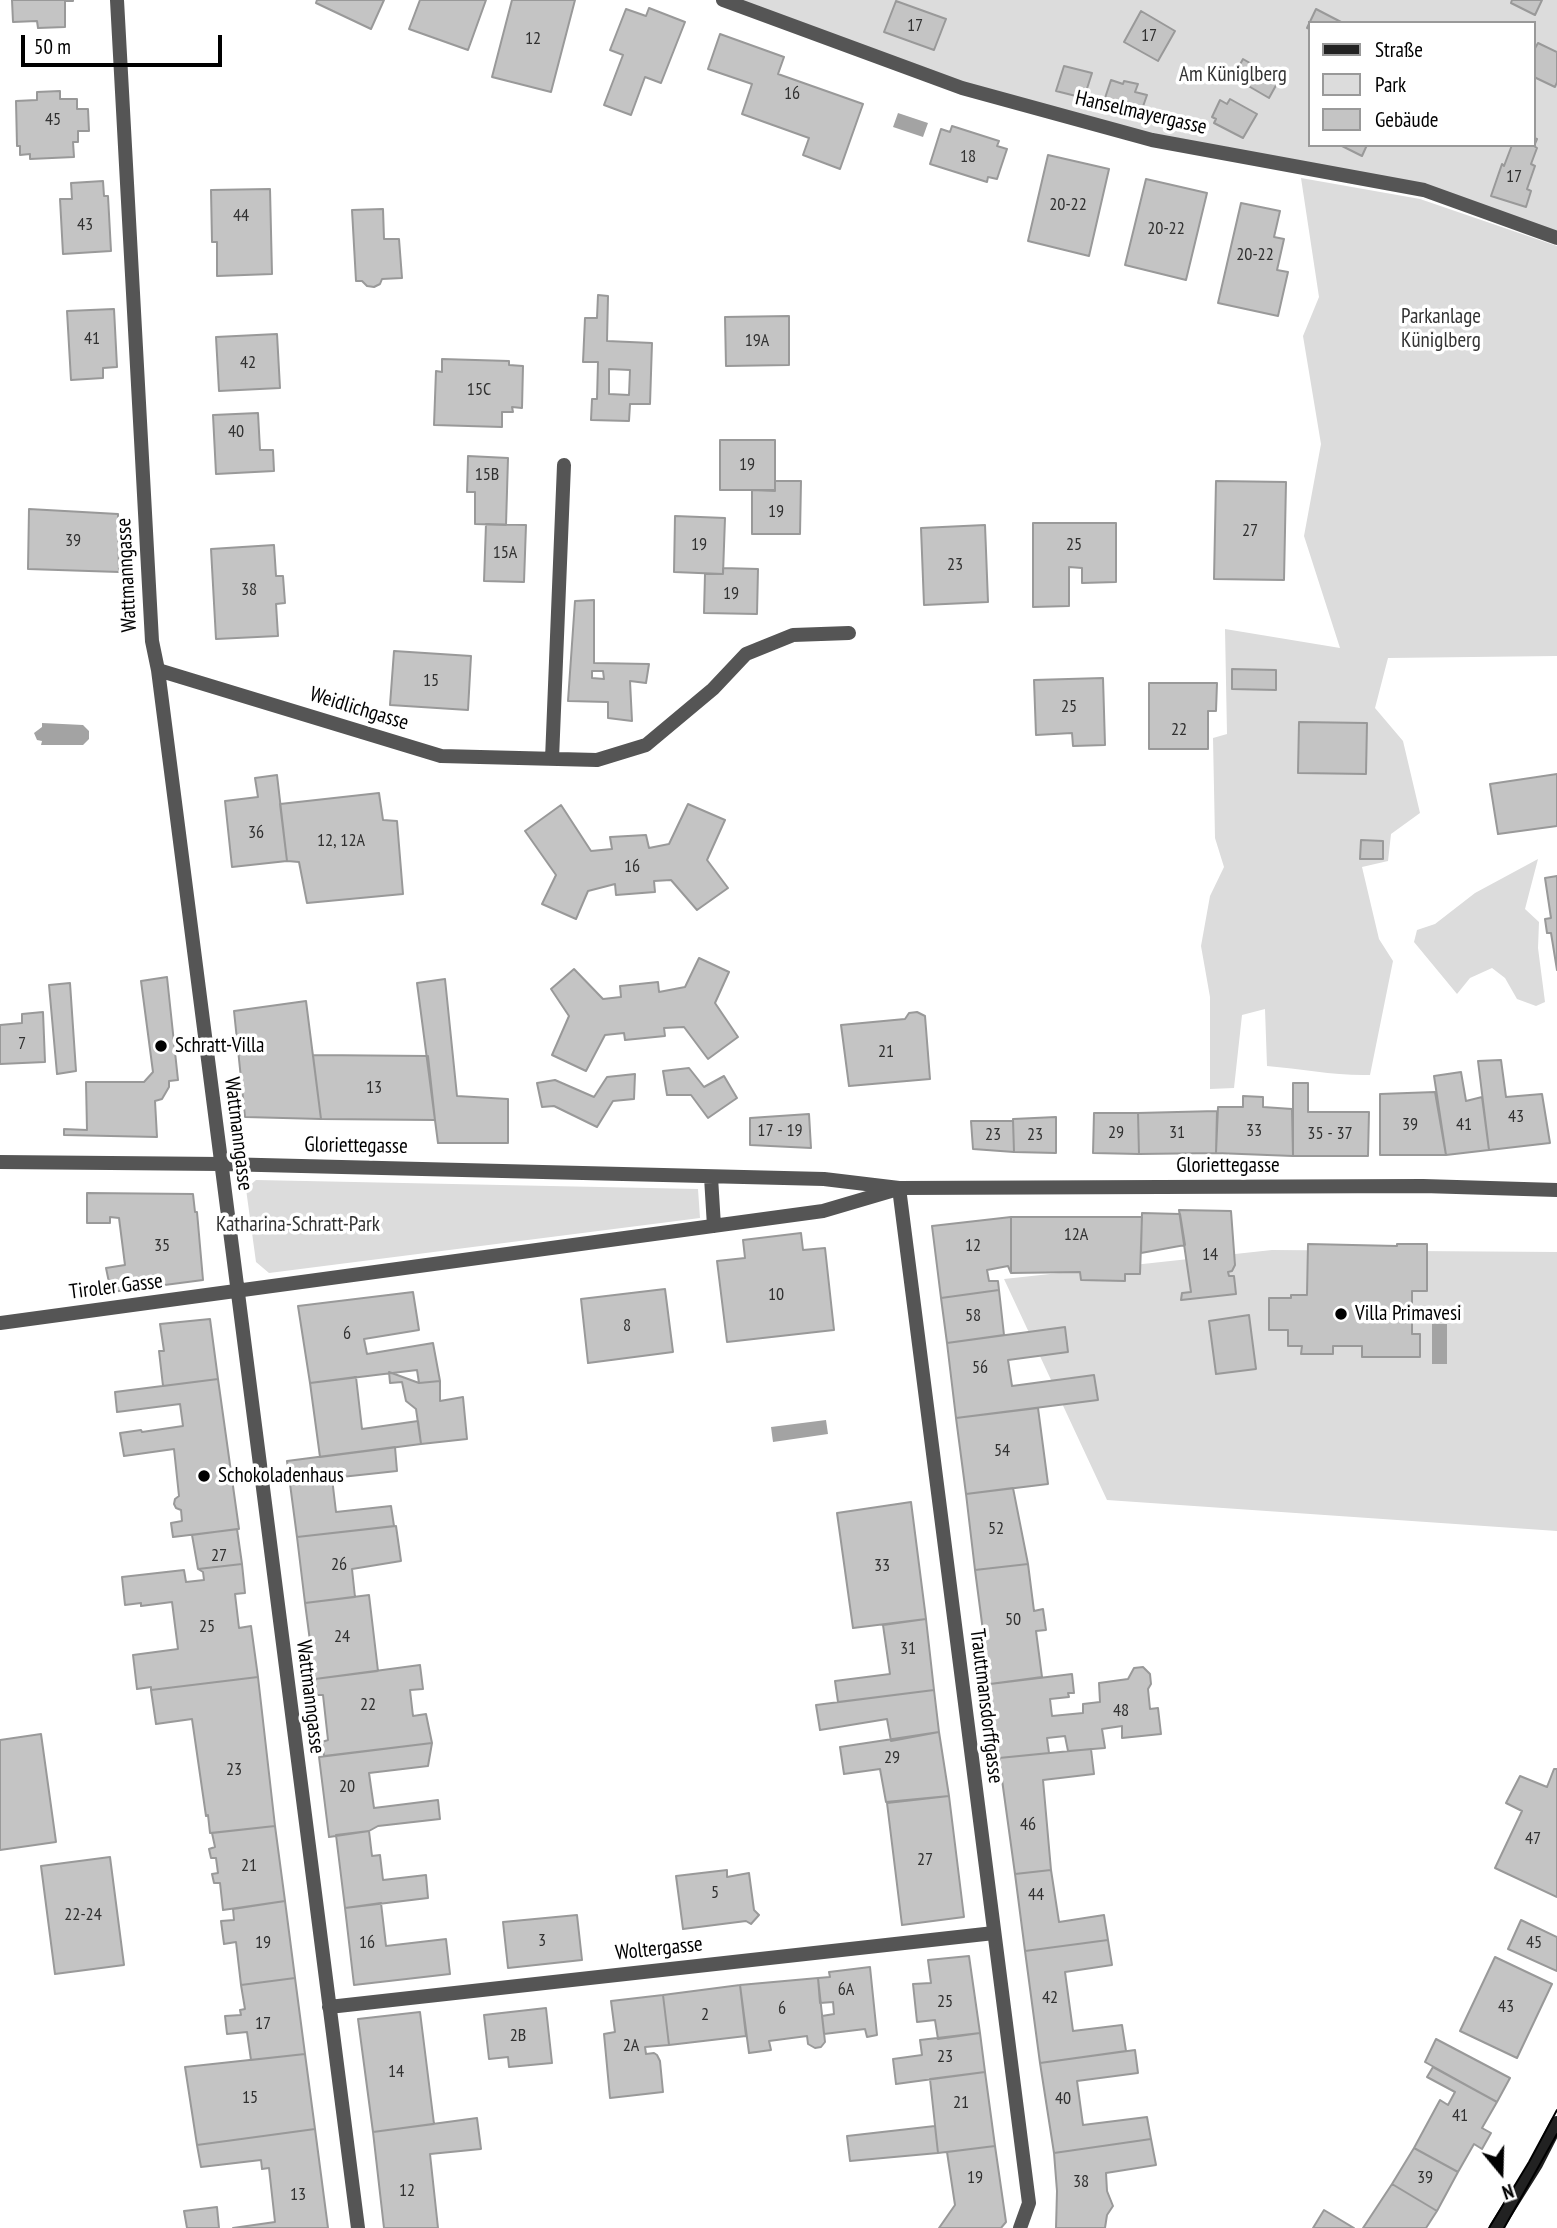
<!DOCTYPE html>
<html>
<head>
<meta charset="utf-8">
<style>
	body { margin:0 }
	#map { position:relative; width:1557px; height:2228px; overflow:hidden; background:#fff; font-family:"PT Sans Narrow",sans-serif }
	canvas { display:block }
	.legend { position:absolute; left:1308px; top:21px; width:228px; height:126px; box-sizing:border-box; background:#fff; border:2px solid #999; margin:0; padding:9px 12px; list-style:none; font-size:21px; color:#000 }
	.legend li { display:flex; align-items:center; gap:14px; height:35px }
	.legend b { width:35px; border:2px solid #999 }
	.north { position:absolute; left:1466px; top:2137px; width:70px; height:70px; -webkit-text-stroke:5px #fff; paint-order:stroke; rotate:161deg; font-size:19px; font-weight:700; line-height:28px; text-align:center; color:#000 }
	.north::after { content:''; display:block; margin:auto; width:24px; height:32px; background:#000; clip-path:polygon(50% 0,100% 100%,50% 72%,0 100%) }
	.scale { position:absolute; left:21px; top:35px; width:201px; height:32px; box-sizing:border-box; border:4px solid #000; border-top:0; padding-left:9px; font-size:21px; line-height:24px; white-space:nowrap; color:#000; -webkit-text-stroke:5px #fff; paint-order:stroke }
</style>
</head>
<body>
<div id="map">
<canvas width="1557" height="2228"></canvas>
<ul class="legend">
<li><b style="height:9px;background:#222"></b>Straße</li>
<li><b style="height:19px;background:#dcdcdc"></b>Park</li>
<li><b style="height:19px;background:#c4c4c4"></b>Gebäude</li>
</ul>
<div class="north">N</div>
<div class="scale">50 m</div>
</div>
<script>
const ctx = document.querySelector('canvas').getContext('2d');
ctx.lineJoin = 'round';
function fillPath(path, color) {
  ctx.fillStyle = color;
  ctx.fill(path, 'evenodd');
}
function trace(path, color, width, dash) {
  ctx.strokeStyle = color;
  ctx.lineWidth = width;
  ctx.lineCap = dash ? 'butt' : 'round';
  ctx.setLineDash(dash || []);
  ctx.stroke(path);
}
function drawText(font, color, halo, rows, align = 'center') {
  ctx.font = font + ' "PT Sans Narrow",sans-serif';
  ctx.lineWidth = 7;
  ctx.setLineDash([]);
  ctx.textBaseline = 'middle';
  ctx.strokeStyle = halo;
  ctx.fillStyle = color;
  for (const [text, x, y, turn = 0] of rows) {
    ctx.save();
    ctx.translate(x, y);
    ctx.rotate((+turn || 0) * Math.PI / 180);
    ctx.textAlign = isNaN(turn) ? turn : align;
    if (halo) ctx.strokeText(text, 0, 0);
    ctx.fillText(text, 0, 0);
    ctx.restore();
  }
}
const green = new Path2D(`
	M741,0H1557V234L1425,186L1153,136L964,85ZM1310,23H1534V145H1310Z
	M1301,178L1420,199L1557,246V656L1388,658L1375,708L1403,741L1420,813L1391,834L1388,861L1362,867L1379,939L1393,961L1370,1075C1336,1076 1302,1069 1267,1066L1265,1009L1242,1015L1234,1088L1210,1089V997L1201,946L1210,896L1224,867L1215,838L1213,738L1227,734L1225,629L1340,648L1304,536L1321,444L1303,336L1319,297Z
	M1538,859L1525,909L1539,922L1538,948L1545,1002L1536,1006L1517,999L1505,978L1492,968L1470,978L1457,994L1414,942L1417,930L1435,924L1475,893Z
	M256,1180L698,1189L700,1218L269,1273L256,1262L246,1189Z
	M1272,1250L1557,1252V1531L1107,1500L1004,1279Z`);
const water = new Path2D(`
	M898,113L928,123L923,137L893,127Z
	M42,723L83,725L89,731V739L83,745H41L42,741L37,740L34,733L42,727Z
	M1432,1324H1447V1364H1432Z
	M826,1420L828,1434L773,1442L771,1427Z`);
const building = new Path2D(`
	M12,0H73V1H65V27L38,28L37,21L13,22Z
	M317,0H384L371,29L316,3Z
	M420,0H486L468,50L409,29Z
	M512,0H575L551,92L492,77Z
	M1512,0H1542L1535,15L1511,3Z
	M896,1L946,19L934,50L884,32Z
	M649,8L685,22L661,83L645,77L631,115L604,105L623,55L610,50L626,9L646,16Z
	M1316,9L1343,23H1310V29L1307,28Z
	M1141,11L1175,31L1158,61L1124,42Z
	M720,34L784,57L778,74L863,104L840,169L803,155L809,138L742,114L752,84L708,69Z
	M1538,43L1557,52V82L1555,87L1534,77V50Z
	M1243,59L1279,80L1269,98L1233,77Z
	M1064,66L1092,73L1084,98L1056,91Z
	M1111,80L1123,84L1124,81L1138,84L1135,92L1147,95L1140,115L1129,112L1128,115L1114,110V107L1103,104Z
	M60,91V99H77V109H88L89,131H78V142H73L74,157L30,159V154L20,155V146H17L16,101L37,100V92Z
	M1230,99L1257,114L1243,138L1214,123L1216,119L1212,117L1220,100L1227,104Z
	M952,126L999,141L997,146L1007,149L997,179L988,177L987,182L930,164L941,129L950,132Z
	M1534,138L1537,139L1534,146L1537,148L1531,164L1535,166L1527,189L1531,191L1526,207L1491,196L1502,164L1504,166L1512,145H1534Z
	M1340,145H1367L1362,156Z
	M1048,155L1109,169L1089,256L1028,241Z
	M1146,179L1207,193L1186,280L1125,265Z
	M103,181L104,196H108L111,251L63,254L60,199H72L71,183Z
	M270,189L272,274L217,276V242H212L211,190Z
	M1241,203L1280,211L1274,237L1284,239L1277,270L1288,272L1278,316L1218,303Z
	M383,209L384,239H399L402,278L382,279L380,284L374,287L367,286L362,281H356L352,210Z
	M598,295L608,296L607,341L652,343L650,404H630L629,421L591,420L592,399H597L598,362H583L585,318H597ZM609,369L630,370L629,395L609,394Z
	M114,309L117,367L103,368V378L71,380L67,311Z
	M789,316V365L726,366L725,317Z
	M277,334L280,388L219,391L216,337Z
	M442,359L509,361V365L523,366L522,408L512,407L513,412H502V427L434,425L436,371L442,372Z
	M258,413L260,450H273L274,471L216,474L213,415Z
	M720,440H775V490H720Z
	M468,456L508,458L506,525L475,524V492H467Z
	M775,481H801L800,534H752V490L775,491Z
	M1216,481L1286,482L1284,580L1214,579Z
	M29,509L118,514L119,572L28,569Z
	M675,516L725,518L723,574L674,572Z
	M1033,523H1116V582L1082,583V568L1069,567V606L1033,607Z
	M486,524L526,525L524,582L484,581Z
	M985,525L988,602L924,605L921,528Z
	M274,545L276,576H283L285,603L276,604L278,636L216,639L211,549Z
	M723,568L758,569L757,614L704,613L705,574H723Z
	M594,600V663L649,664L646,683L630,681L632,721L608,718V702L568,701L575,601ZM592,671H603L604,679L592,678Z
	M394,651L471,656L468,710L390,705Z
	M1232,669L1276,670V690L1232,689Z
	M1103,678L1105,745L1073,746L1072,733L1036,735L1034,680Z
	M1149,683H1217L1216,711H1208V749H1149Z
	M1299,722L1367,723L1366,774L1298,773Z
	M1557,774V826L1498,834L1490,784Z
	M277,775L287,861L232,867L225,801L258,797L255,778Z
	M379,793L383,820L397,821L403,894L307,903L299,862L287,861L280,804Z
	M688,804L725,820L707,860L728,888L697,910L671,880L654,881L655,892L616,895L615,884L588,891L576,919L542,904L556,875L525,831L561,805L591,851L612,849L610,837L646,835L649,848L669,844Z
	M1361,840L1383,841V859H1360Z
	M1557,876V970L1551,933H1547L1545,919L1551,918L1545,878Z
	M699,958L729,972L715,1003L738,1037L708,1059L684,1027L664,1028L665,1036L625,1040L624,1033L605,1035L586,1071L552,1055L569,1016L551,989L574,969L603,999L621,997L620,986L658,982L659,992L685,987Z
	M167,977L178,1080L169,1081V1087L162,1099L155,1101L157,1137L64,1135V1129L87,1130L86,1082H144L153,1072L141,981Z
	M445,979L457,1096L508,1099V1143H438L417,983Z
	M70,983L76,1071L57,1074L49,985Z
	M306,1001L321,1119L245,1117L234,1011Z
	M43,1012L45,1062L0,1064V1025L22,1023V1014Z
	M917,1012L925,1016L930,1079L849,1086L841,1025L905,1019L909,1013Z
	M313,1055L428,1056L435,1120L321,1119Z
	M1501,1060L1506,1097L1542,1094L1550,1143L1489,1150L1478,1061Z
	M689,1068L704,1087L724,1076L737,1098L708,1118L691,1095H667L663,1071Z
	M1461,1072L1466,1101L1482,1097L1489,1150L1446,1155L1434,1076Z
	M635,1074L634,1099L613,1101L597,1127L554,1106L542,1107L537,1083L555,1080L594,1097L607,1077Z
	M1293,1083H1308V1112H1369L1368,1156H1293Z
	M1435,1092L1446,1155H1380V1094Z
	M1243,1096L1263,1097V1107L1292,1109L1293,1156L1216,1153L1218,1107H1243Z
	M1217,1111L1216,1153L1139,1154L1138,1113Z
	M1094,1113H1138L1139,1154L1093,1153Z
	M809,1114L811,1148L750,1145V1118Z
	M1056,1117V1153L1014,1152L1013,1119Z
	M971,1121H1013L1014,1152L973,1149Z
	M87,1193L193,1194L195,1212H197L203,1280L111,1292L106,1268L125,1265L119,1218L110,1217V1223H87Z
	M1179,1210L1231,1211L1235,1265L1232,1271L1228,1272L1229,1276H1234L1236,1294L1181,1300L1182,1293L1191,1292Z
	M1142,1213L1180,1214L1185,1245L1141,1253Z
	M1011,1217V1273L1008,1266L987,1270L989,1281H998L999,1290L941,1298L932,1226Z
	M1011,1217H1142L1140,1274H1125V1281L1081,1280L1080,1272L1011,1273Z
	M801,1233L803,1250L825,1248L834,1330L727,1342L717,1261L745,1258L743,1240Z
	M1308,1244L1397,1246V1244H1427V1291H1412V1334H1420V1357H1362V1346H1333V1354H1301L1302,1346H1288V1330H1269V1298H1291V1295H1307Z
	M665,1289L673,1352L588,1363L581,1299Z
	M999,1290L1004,1335L947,1343L941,1298Z
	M413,1292L419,1330L364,1339L367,1354L433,1343L440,1381L419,1383L417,1370L310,1383L298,1306Z
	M1249,1315L1256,1369L1216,1374L1209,1321Z
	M210,1319L218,1379L163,1386L159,1351H164L160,1324Z
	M1065,1327L1068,1352L1008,1360L1012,1386L1094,1375L1098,1400L956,1418L947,1343Z
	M389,1372L419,1383L440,1381V1401L463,1397L467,1439L421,1444L416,1409L406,1401L402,1382L390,1383Z
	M356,1377L362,1429L418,1421L421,1444L320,1457L310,1383Z
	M218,1379L239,1529L173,1537L171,1523L182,1521L181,1510L176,1508L174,1504L175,1499L179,1496L174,1449L124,1456L120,1433L141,1430L142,1432L183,1426L180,1404L117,1412L115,1392Z
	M1038,1408L1048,1484L966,1494L956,1418Z
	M395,1447L397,1471L332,1478L336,1512L391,1506L394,1526L297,1537L287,1461Z
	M1013,1488L1028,1564L975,1570L966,1494Z
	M911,1502L926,1619L853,1628L837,1513Z
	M396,1526L401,1561L352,1569L355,1597L305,1603L297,1537Z
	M237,1529L242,1564L198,1569L192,1535Z
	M242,1564L245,1593L235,1594L239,1628L251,1626L258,1677L151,1690V1687L137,1689L133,1655L178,1649L172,1602L141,1606V1603L125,1605L122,1577L184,1570L186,1582L204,1580L203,1572L198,1569Z
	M1028,1564L1034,1611L1043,1609L1046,1630L1036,1631L1042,1677L990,1684L975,1570Z
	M369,1595L378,1671L315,1679L305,1603Z
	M926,1619L934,1690L838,1702L835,1681L890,1674L883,1625Z
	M420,1665L423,1689L410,1690L413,1716L426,1714L432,1743L324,1756L322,1742L328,1740L323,1695H316L315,1679Z
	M1143,1667L1150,1674L1151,1684L1148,1689L1150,1709L1158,1708L1161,1734L1122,1738V1726L1102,1729L1105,1748L1068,1751L1065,1736L1047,1738L1049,1753L999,1758L990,1684L1072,1674L1074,1693H1068L1069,1697L1050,1699L1052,1716L1083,1713V1704L1100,1702L1099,1683L1128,1679L1134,1668Z
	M258,1677L275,1826L210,1833L208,1815L206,1816L192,1719L156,1724L151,1690Z
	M934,1690L939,1732L891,1741L887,1719L820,1730L816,1705Z
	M939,1732L949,1796L886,1802L880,1769L844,1774L840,1747Z
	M41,1734L56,1842L0,1850V1740Z
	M432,1743L428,1766L369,1773L374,1808L438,1800L440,1819L378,1826L369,1831L329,1837L319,1757Z
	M1091,1749L1094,1774L1043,1780L1051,1870L1015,1874L999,1758Z
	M1554,1769H1557V1897L1495,1868L1522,1811L1506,1803L1520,1776L1547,1787Z
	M949,1796L964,1917L902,1925L887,1803Z
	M275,1826L285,1901L223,1910L220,1883H214L212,1874L218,1873L216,1858H211L209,1849L215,1847L212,1833Z
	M369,1831L372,1856L380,1855L383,1880L426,1875L428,1898L345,1908L336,1835Z
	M110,1857L124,1965L55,1974L41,1866Z
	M727,1870V1877L749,1873L754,1910L759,1915L751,1924L746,1921L683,1929L676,1876Z
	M1051,1870L1059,1922L1104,1915L1108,1940L1025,1951L1015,1874Z
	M285,1901L295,1978L241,1985L236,1942L224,1944L221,1921L234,1920L233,1909Z
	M381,1903L386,1946L446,1939L450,1974L354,1985L345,1908Z
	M577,1915L582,1960L508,1968L503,1922Z
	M1521,1920L1557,1937V1971L1508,1949Z
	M1108,1940L1112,1965L1065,1972L1073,2031L1122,2025L1126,2051L1040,2063L1025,1951Z
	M969,1956L980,2033L938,2039L935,2020L917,2022L913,1984L931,1983L928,1960Z
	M1495,1957L1552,1984L1517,2058L1460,2031Z
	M870,1967L877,2035L867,2037L865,2029L824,2034L822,2016L834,2014L833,2002L820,2003L818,1978L830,1977L829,1972Z
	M295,1978L305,2054L251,2060L247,2032L227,2034L225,2016L241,2015L240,2010L245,2009L241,1985Z
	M818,1978L825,2042L821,2047L815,2048L808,2044L807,2036L769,2041L771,2050L749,2053L740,1985Z
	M740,1985L746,2036L669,2045L663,1995Z
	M663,1995L669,2045L645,2047L646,2054L654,2053L657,2055L660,2061L663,2092L610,2098L604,2034L615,2032L611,2001Z
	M546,2008L552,2063L509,2067L508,2057L489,2059L484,2015Z
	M420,2012L434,2124L373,2132L358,2019Z
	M980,2033L985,2072L896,2084L893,2059L922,2055L920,2040Z
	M1436,2039L1510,2078L1497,2102L1425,2062Z
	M1135,2050L1138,2073L1077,2081L1083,2125L1147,2117L1151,2139L1054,2153L1040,2063Z
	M305,2054L315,2129L197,2145L185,2067Z
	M1433,2067L1497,2102L1482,2128L1491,2133L1482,2149L1474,2144L1458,2172L1414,2148L1440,2100L1448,2105L1455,2092L1427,2077Z
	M985,2072L995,2146L938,2153L930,2079Z
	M477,2118L481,2149L430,2154L438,2228H384L373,2132Z
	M935,2126L938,2153L850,2161L847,2136Z
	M315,2129L328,2228H233L275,2222L269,2168L262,2169L261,2160L201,2167L197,2145Z
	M1151,2139L1156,2165L1106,2173L1107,2191L1113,2206L1107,2215L1105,2228H1056L1057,2191L1054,2153Z
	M995,2146L1006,2222L1001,2228H939L955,2205L947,2152Z
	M1414,2148L1458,2172L1437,2211L1392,2184Z
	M1392,2184L1437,2211L1426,2228H1363Z
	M217,2207L219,2228H187L184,2211Z
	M1324,2210L1354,2228H1313Z`);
const minor = new Path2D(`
	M117,0L152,641L158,670L358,2228
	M723,0L962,88L1152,140L1424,190L1557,238
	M158,670L441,756L597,760L646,745L713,689L746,654L793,635L849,633
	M552,759L564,465
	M0,1162L221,1164L824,1179L899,1188L1423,1186L1557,1190
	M711,1177L714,1226
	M899,1188L1029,2203L1020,2228
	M0,1323L823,1211L891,1191
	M329,2007L994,1933`);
const secondary = new Path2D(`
	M1496,2228L1536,2164L1557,2123`);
const tram = new Path2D(`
	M1489,2228L1529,2162L1557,2110
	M1504,2228L1557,2134`);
const markers = [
	[161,1046,7,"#000"],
	[1341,1314,7,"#000"],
	[204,1476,7,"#000"]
];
const numberNames = [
	["17",915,26],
	["17",1149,36],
	["12",533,39],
	["16",792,94],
	["45",53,120],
	["18",968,157],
	["17",1514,177],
	["20-22",1068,205],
	["44",241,216],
	["43",85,225],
	["20-22",1166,229],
	["20-22",1255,255],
	["41",92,339],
	["19A",757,341],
	["42",248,363],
	["15C",479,390],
	["40",236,432],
	["19",747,465],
	["15B",487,475],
	["19",776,512],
	["27",1250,531],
	["39",73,541],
	["19",699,545],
	["25",1074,545],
	["15A",505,553],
	["23",955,565],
	["38",249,590],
	["19",731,594],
	["15",431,681],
	["25",1069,707],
	["22",1179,730],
	["36",256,833],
	["12, 12A",341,841],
	["16",632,867],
	["7",22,1044],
	["21",886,1052],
	["13",374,1088],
	["43",1516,1117],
	["39",1410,1125],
	["41",1464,1125],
	["17 - 19",780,1131],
	["33",1254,1131],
	["29",1116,1133],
	["31",1177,1133],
	["35 - 37",1330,1134],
	["23",993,1135],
	["23",1035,1135],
	["12A",1076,1235],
	["35",162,1246],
	["12",973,1246],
	["14",1210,1255],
	["10",776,1295],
	["58",973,1316],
	["8",627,1326],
	["6",347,1334],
	["56",980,1368],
	["54",1002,1451],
	["52",996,1529],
	["27",219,1556],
	["26",339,1565],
	["33",882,1566],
	["50",1013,1620],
	["25",207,1627],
	["24",342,1637],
	["31",908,1649],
	["22",368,1705],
	["48",1121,1711],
	["29",892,1758],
	["23",234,1770],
	["20",347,1787],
	["46",1028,1825],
	["47",1533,1839],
	["27",925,1860],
	["21",249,1866],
	["5",715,1893],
	["44",1036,1895],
	["22-24",83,1915],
	["3",542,1941],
	["19",263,1943],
	["16",367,1943],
	["45",1534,1943],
	["6A",846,1990],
	["42",1050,1998],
	["25",945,2002],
	["43",1506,2007],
	["6",782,2009],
	["2",705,2015],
	["17",263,2024],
	["2B",518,2036],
	["2A",631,2046],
	["23",945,2057],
	["14",396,2072],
	["15",250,2098],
	["40",1063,2099],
	["21",961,2103],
	["41",1460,2116],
	["19",975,2178],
	["39",1425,2178],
	["38",1081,2182],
	["12",407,2191],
	["13",298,2195]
];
const parkNames = [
	["Am Küniglberg",1233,75],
	["Parkanlage",1441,317],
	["Küniglberg",1441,341],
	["Katharina-Schratt-Park",298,1225]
];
const streetNames = [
	["Hanselmayergasse",1141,113,13],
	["Wattmanngasse",127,575,-93],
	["Weidlichgasse",359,709,17],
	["Wattmanngasse",238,1134,83],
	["Gloriettegasse",356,1146,1],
	["Gloriettegasse",1228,1166],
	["Tiroler Gasse",116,1287,-7],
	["Wattmanngasse",310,1697,83],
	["Trauttmansdorffgasse",986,1706,83],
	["Woltergasse",659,1949,-6]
];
const poiNames = [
	["Schratt-Villa",175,1046],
	["Villa Primavesi",1355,1314],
	["Schokoladenhaus",218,1476]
];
fillPath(green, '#dcdcdc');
fillPath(water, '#a3a3a3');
fillPath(building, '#c4c4c4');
trace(building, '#999', 2);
trace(minor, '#555', 14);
trace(secondary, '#222', 14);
trace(tram, '#000', 2);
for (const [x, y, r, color] of markers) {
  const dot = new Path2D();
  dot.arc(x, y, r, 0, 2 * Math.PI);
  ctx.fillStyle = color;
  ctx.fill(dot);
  trace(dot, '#fff', 2.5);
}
drawText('18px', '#313131', null, numberNames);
drawText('21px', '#333', '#fff', parkNames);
drawText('21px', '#000', '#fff', streetNames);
drawText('21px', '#000', '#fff', poiNames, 'left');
</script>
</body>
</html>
